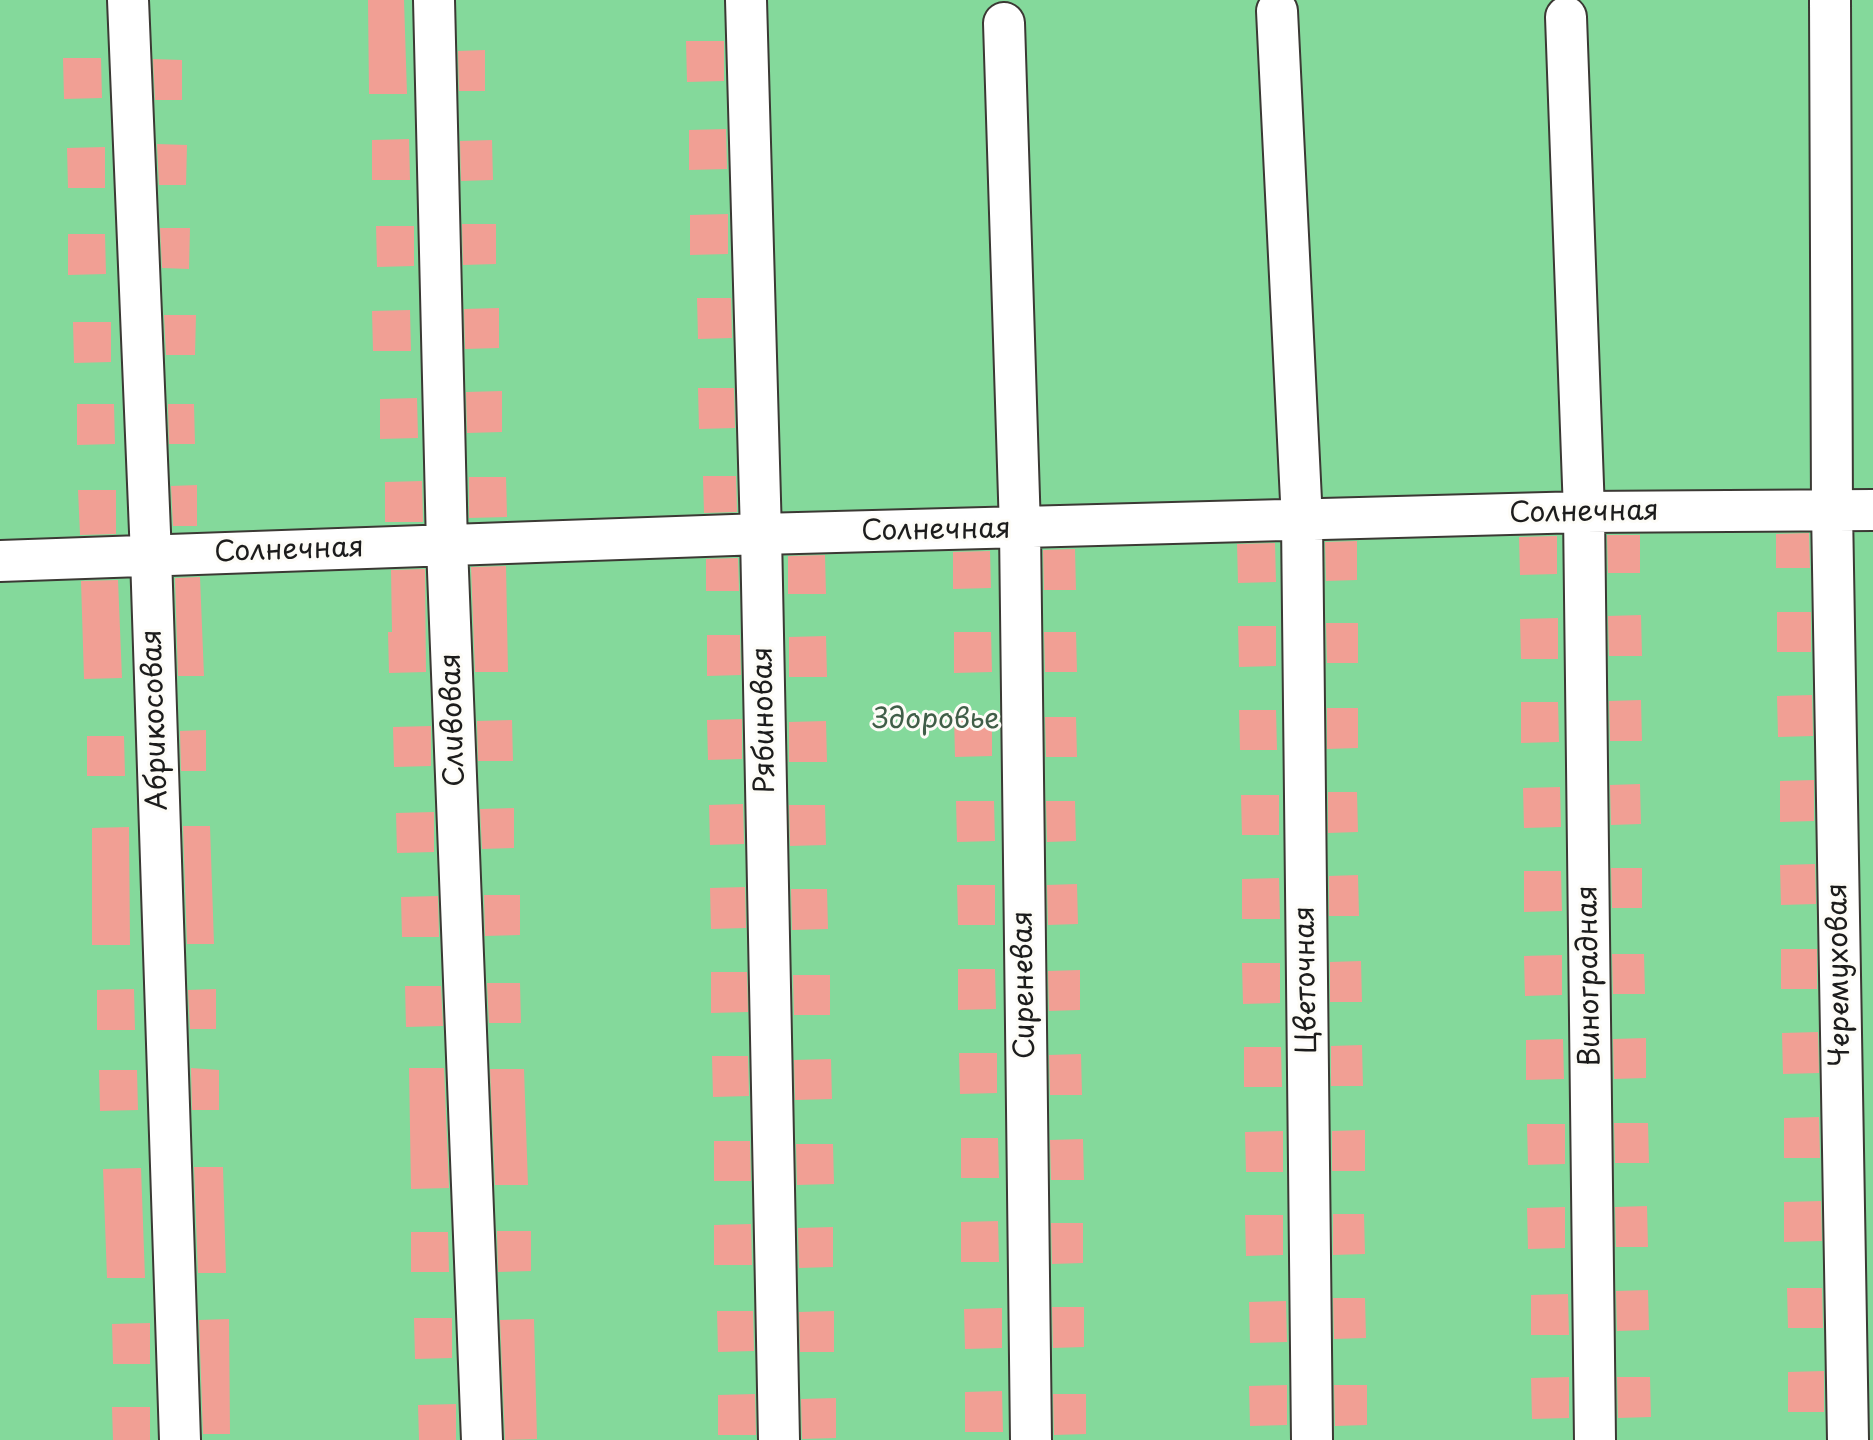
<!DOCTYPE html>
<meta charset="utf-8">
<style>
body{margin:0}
canvas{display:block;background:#e8deba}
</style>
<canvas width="1873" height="1440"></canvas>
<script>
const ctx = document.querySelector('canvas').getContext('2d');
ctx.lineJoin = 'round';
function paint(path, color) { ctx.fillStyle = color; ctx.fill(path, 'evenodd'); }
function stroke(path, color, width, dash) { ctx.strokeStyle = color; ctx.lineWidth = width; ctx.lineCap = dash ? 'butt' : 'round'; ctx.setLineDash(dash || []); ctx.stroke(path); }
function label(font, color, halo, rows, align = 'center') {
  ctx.font = font + ' "Playpen Sans",sans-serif'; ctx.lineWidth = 6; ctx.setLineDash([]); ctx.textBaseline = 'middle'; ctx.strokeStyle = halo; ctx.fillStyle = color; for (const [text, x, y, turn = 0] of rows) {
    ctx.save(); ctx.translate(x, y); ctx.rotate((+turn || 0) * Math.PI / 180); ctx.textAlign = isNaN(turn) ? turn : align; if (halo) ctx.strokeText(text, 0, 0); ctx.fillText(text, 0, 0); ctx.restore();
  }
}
const green = new Path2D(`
 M 0,0 L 1873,0 L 1873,1440 L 0,1440 Z`);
const building = new Path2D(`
 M 368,0 L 404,0 L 407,94 L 369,94 Z
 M 686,41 L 724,41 L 724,81 L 687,82 Z
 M 485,50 L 485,91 L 459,91 L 458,51 Z
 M 63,58 L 101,58 L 102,98 L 64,99 Z
 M 153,59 L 182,60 L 182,100 L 155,100 Z
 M 726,129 L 727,169 L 689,170 L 689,130 Z
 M 409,139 L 410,180 L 372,180 L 372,140 Z
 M 492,140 L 493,180 L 461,181 L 460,141 Z
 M 157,144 L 187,145 L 186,185 L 159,185 Z
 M 105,147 L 105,188 L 68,188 L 67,148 Z
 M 728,214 L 728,254 L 690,255 L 690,215 Z
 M 462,224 L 496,224 L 496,264 L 463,265 Z
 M 376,226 L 414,226 L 414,266 L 377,267 Z
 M 160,228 L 190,228 L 189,269 L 162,268 Z
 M 68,234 L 105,234 L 106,274 L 68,275 Z
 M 697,298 L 731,298 L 732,338 L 698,339 Z
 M 499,308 L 499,348 L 465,349 L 464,309 Z
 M 410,310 L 411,351 L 373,351 L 372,311 Z
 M 164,315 L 196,315 L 195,355 L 166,355 Z
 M 73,322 L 111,322 L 111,362 L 74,363 Z
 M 698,388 L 734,388 L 735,428 L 699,429 Z
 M 502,391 L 502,432 L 467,433 L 466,392 Z
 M 417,398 L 418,438 L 380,439 L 380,399 Z
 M 77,404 L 114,404 L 115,444 L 77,445 Z
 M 168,404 L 194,404 L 195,444 L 169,444 Z
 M 703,476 L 736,476 L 737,512 L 704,513 Z
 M 469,477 L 506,477 L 507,517 L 469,518 Z
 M 422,481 L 423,522 L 385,522 L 385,482 Z
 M 197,485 L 197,526 L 173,526 L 171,486 Z
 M 78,490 L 116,490 L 116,534 L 80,535 Z
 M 1809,533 L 1810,568 L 1776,568 L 1776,534 Z
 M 1607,535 L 1640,535 L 1640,573 L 1608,573 Z
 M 1557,536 L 1557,574 L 1520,575 L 1519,537 Z
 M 1357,541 L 1357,580 L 1326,581 L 1325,542 Z
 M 1275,543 L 1276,582 L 1238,583 L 1237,544 Z
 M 1075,549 L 1076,590 L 1044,590 L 1043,550 Z
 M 990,551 L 991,588 L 953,589 L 953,552 Z
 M 825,555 L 826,594 L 788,594 L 788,556 Z
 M 738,558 L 739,591 L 706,591 L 706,559 Z
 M 506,566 L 508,672 L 475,672 L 471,567 Z
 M 425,569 L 426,672 L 389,673 L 388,632 L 392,632 L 391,570 Z
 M 200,577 L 204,676 L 178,676 L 175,578 Z
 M 118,580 L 122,678 L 84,679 L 81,581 Z
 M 1777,612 L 1811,612 L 1811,652 L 1777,652 Z
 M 1641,615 L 1642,656 L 1609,656 L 1608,616 Z
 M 1558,618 L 1558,659 L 1521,659 L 1520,619 Z
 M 1326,623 L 1358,623 L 1358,663 L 1327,663 Z
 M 1238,626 L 1276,626 L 1276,666 L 1239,667 Z
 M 954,632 L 991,632 L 992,672 L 954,673 Z
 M 1044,632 L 1076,632 L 1077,672 L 1045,672 Z
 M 707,635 L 740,635 L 741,675 L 707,676 Z
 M 826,636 L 827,677 L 789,677 L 789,637 Z
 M 1812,695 L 1813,736 L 1778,737 L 1777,696 Z
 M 1641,700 L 1642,741 L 1610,741 L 1609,701 Z
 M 1521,702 L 1558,702 L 1559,742 L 1521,743 Z
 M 1327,708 L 1358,708 L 1358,748 L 1327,749 Z
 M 1239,710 L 1276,710 L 1277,750 L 1240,750 Z
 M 954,716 L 992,716 L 992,756 L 955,757 Z
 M 1045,717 L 1076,717 L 1077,757 L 1046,757 Z
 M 742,719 L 742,759 L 708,760 L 707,720 Z
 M 512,720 L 513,761 L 478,761 L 477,721 Z
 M 826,721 L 827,762 L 789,762 L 789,722 Z
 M 431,726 L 431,766 L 394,767 L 393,727 Z
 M 206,730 L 206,771 L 181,771 L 180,731 Z
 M 87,736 L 124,736 L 125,776 L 87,776 Z
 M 1814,780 L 1814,821 L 1780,822 L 1780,781 Z
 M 1640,784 L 1641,824 L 1611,825 L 1610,785 Z
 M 1560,787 L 1561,827 L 1524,828 L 1523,788 Z
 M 1328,792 L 1357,792 L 1358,832 L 1328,833 Z
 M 1241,795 L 1279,795 L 1279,835 L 1242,835 Z
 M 956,801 L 994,801 L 995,841 L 957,842 Z
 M 1046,801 L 1075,801 L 1076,841 L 1047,842 Z
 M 743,804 L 744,844 L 710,845 L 709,805 Z
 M 789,805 L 825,805 L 826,845 L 790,846 Z
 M 514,808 L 514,848 L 482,849 L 480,809 Z
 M 434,812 L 434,852 L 397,853 L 396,813 Z
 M 183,826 L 210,826 L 214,944 L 187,944 Z
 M 129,827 L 130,945 L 92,945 L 92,828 Z
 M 1815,864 L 1816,904 L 1781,905 L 1780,865 Z
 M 1611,868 L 1642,868 L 1642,908 L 1612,908 Z
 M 1524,871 L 1561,871 L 1562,911 L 1524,912 Z
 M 1358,875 L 1359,916 L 1329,916 L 1329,876 Z
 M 1279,878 L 1280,919 L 1242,919 L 1242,879 Z
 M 1077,884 L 1078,924 L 1048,925 L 1047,885 Z
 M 957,885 L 995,885 L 995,925 L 958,925 Z
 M 745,887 L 746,928 L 711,929 L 710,888 Z
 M 791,889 L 827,889 L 828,929 L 792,930 Z
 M 484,895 L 520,895 L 520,935 L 485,936 Z
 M 438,896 L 439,937 L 402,937 L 401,897 Z
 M 1781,949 L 1817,949 L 1817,989 L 1781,989 Z
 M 1612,954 L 1644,954 L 1645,994 L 1613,994 Z
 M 1562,955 L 1562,995 L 1525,996 L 1524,956 Z
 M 1361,961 L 1362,1002 L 1330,1002 L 1330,962 Z
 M 1242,963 L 1280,963 L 1280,1003 L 1243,1004 Z
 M 958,969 L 995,969 L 996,1009 L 958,1010 Z
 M 1080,970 L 1080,1010 L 1049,1011 L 1048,971 Z
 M 711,972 L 747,972 L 748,1012 L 711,1013 Z
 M 793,975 L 830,975 L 830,1015 L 794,1015 Z
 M 487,983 L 520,983 L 521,1023 L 489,1023 Z
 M 405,986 L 441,986 L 443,1026 L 406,1027 Z
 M 134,989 L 135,1030 L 97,1030 L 97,990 Z
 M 216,989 L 216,1029 L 190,1029 L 188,990 Z
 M 1818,1032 L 1819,1073 L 1783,1074 L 1782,1033 Z
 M 1646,1038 L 1646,1078 L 1614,1079 L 1613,1039 Z
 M 1563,1039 L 1564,1079 L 1526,1080 L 1526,1040 Z
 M 1362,1045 L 1363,1086 L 1331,1086 L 1331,1046 Z
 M 1244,1047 L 1281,1047 L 1282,1087 L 1244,1087 Z
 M 959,1053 L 997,1053 L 997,1093 L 960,1094 Z
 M 1081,1054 L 1082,1095 L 1050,1095 L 1049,1055 Z
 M 712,1056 L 748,1056 L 749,1096 L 713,1097 Z
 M 831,1059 L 832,1099 L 795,1100 L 794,1060 Z
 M 191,1068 L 219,1070 L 219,1110 L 192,1110 Z
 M 409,1068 L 444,1068 L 449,1188 L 411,1189 Z
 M 490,1069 L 524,1069 L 528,1185 L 495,1185 Z
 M 99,1070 L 137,1070 L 138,1110 L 100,1111 Z
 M 1819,1117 L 1820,1158 L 1784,1158 L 1784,1118 Z
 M 1614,1123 L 1648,1123 L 1649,1163 L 1615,1163 Z
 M 1527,1124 L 1565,1124 L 1565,1164 L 1528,1165 Z
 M 1365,1130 L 1365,1171 L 1332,1171 L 1332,1131 Z
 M 1283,1131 L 1283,1172 L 1246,1172 L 1245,1132 Z
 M 961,1138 L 998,1138 L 999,1178 L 961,1178 Z
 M 1083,1139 L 1084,1180 L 1051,1180 L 1050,1140 Z
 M 714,1141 L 750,1141 L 751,1181 L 714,1181 Z
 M 796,1144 L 833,1144 L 834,1184 L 797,1185 Z
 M 194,1167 L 223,1167 L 226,1273 L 198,1273 Z
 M 141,1168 L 145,1278 L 107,1278 L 103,1169 Z
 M 1821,1201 L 1822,1241 L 1784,1242 L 1784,1202 Z
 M 1647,1206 L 1648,1247 L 1616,1247 L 1615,1207 Z
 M 1565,1207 L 1565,1248 L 1528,1249 L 1527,1208 Z
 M 1333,1214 L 1364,1214 L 1365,1254 L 1333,1255 Z
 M 1245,1215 L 1283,1215 L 1283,1255 L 1246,1256 Z
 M 998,1221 L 999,1262 L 961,1262 L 961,1222 Z
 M 1051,1223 L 1083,1223 L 1083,1263 L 1052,1264 Z
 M 751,1224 L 752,1265 L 714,1265 L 714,1225 Z
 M 833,1227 L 833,1267 L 799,1268 L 798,1228 Z
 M 497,1231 L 531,1231 L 531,1271 L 498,1272 Z
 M 411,1232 L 448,1232 L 449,1272 L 411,1272 Z
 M 1787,1288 L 1822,1288 L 1823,1328 L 1788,1328 Z
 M 1648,1290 L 1649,1330 L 1617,1331 L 1616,1291 Z
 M 1568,1294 L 1569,1335 L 1531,1335 L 1531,1295 Z
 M 1333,1298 L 1365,1298 L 1366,1338 L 1334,1339 Z
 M 1286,1301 L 1287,1342 L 1250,1343 L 1249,1302 Z
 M 1052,1307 L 1084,1307 L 1084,1347 L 1053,1348 Z
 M 1002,1308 L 1002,1348 L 965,1349 L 964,1309 Z
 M 717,1311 L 753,1311 L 754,1351 L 718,1352 Z
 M 834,1311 L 834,1352 L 800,1352 L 799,1312 Z
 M 414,1318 L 452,1318 L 452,1358 L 415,1359 Z
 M 229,1319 L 230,1434 L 203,1434 L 199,1320 Z
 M 534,1319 L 537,1439 L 505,1440 L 500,1320 Z
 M 150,1323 L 150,1364 L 113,1364 L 112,1324 Z
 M 1824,1371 L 1824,1412 L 1788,1412 L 1788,1372 Z
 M 1569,1377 L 1569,1418 L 1532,1419 L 1531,1378 Z
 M 1617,1377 L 1650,1377 L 1651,1417 L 1618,1418 Z
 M 1287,1385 L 1287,1425 L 1250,1426 L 1249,1386 Z
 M 1334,1385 L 1367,1385 L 1367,1425 L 1335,1426 Z
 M 1002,1391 L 1003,1432 L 965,1432 L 965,1392 Z
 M 755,1394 L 756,1435 L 718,1435 L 718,1395 Z
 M 1053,1394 L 1086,1394 L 1086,1434 L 1054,1435 Z
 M 836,1398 L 836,1438 L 802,1439 L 801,1399 Z
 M 456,1404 L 456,1440 L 419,1440 L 418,1405 Z
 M 112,1407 L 150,1407 L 150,1440 L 113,1440 Z`);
const minor = new Path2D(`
 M 128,0 L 151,556 L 180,1440
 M 434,0 L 447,546 L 482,1440
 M 746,0 L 761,534 L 779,1440
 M 1830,0 L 1832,510 L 1848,1440
 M 1277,11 L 1302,521 L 1312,1440
 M 1566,17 L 1584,512 L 1595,1440
 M 1004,23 L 1020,529 L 1031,1440
 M 0,561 L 761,534 L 1584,512 L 1873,510`);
const streetNames = [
 ["Солнечная",1584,513,-1],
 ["Солнечная",936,531,-1],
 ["Солнечная",289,551,-2],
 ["Абрикосовая",156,720,-92],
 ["Сливовая",454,720,-92],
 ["Рябиновая",765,720,-91],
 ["Черемуховая",1840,975,-91],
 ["Виноградная",1590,976,-91],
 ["Цветочная",1307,980,-91],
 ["Сиреневая",1025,985,-91]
];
const parkNames = [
 ["Здоровье",936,720]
];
paint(green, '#84d99b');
paint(building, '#f19f94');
stroke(minor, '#3b3934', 44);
stroke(minor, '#fff', 40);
label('28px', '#1c1c1c', '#fdfcf7', streetNames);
label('28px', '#405e48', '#fdfcf7', parkNames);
</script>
